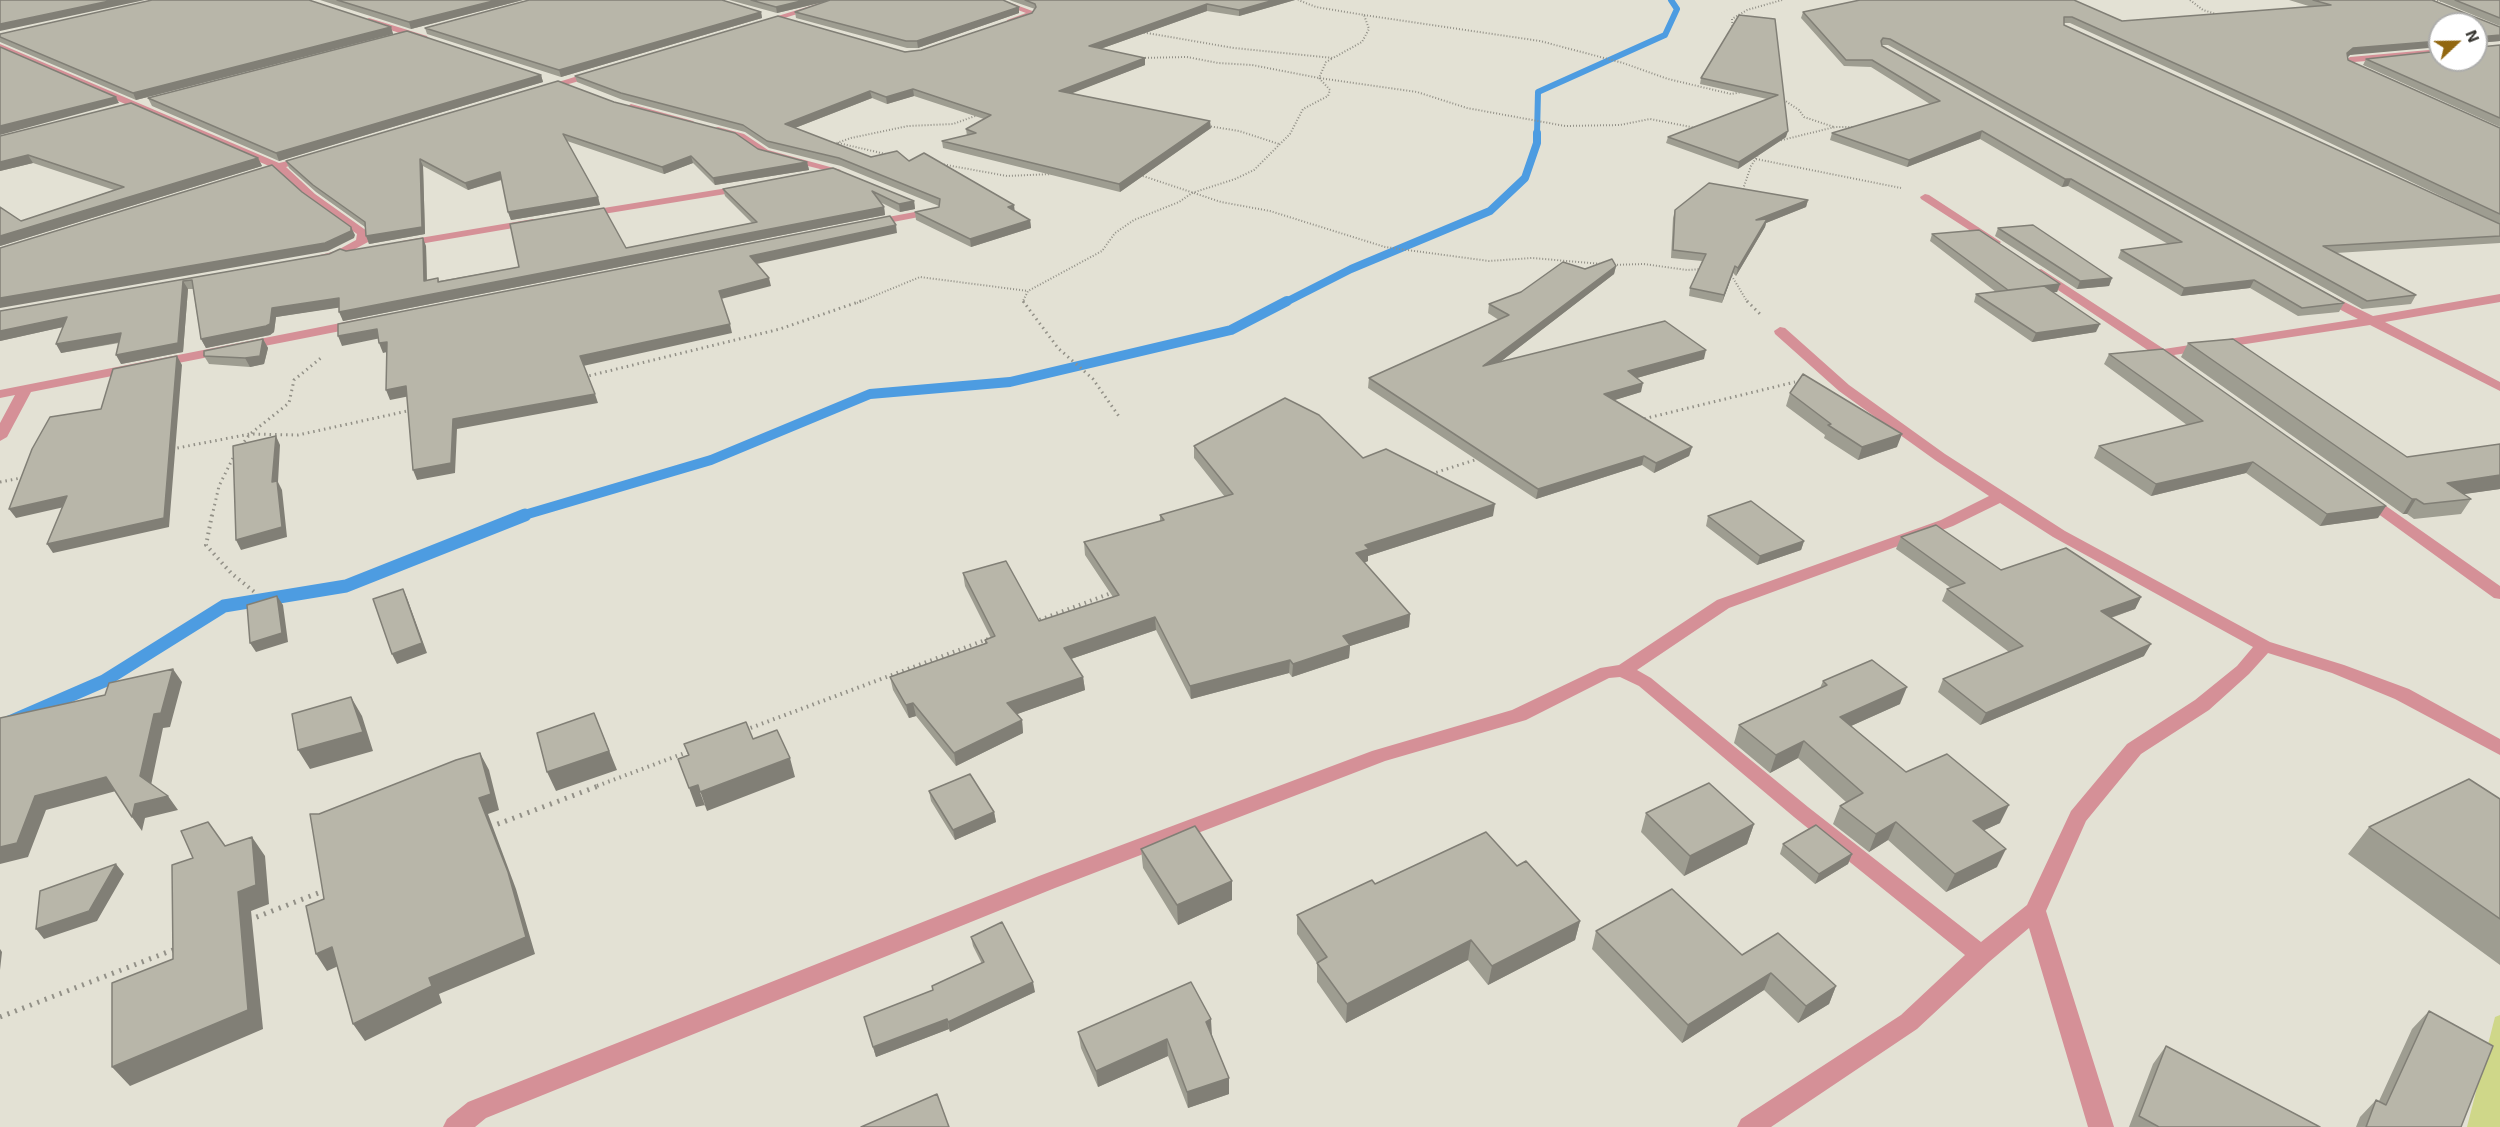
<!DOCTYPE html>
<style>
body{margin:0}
#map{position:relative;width:2500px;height:1127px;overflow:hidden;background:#e3e1d4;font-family:"Exo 2",sans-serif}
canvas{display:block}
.north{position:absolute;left:2428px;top:12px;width:60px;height:60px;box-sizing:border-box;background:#fff;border:2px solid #adadab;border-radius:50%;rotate:68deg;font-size:16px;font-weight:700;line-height:24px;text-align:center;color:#32312c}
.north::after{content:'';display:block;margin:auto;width:21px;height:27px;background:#926710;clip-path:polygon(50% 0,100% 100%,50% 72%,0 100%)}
</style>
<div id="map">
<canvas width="2500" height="1127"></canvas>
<div class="north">N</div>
</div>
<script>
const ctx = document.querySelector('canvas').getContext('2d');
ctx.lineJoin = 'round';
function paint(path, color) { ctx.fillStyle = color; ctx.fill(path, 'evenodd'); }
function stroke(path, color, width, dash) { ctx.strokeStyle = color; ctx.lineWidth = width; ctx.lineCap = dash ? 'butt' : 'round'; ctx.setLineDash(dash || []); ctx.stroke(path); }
const green = new Path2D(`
 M 2500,1015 L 2500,1127 L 2467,1127 L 2495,1017 Z`);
const streamFar3 = new Path2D(`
 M 1537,134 L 1538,92 L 1665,35 L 1677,9 L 1671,0`);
const streamFar2 = new Path2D(`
 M 1284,303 L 1351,269 L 1490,211 L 1525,178 L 1537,143 L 1537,133`);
const streamFar1 = new Path2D(`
 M 521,516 L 711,460 L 870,394 L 1010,382 L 1231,330 L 1287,301`);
const stream = new Path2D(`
 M 0,726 L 104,681 L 224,606 L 346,586 L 525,515`);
const pathFar3 = new Path2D(`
 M 2190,0 L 2203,10 L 2219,15
 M 2428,0 L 2443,1
 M 1364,15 L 1540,41 L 1623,63 L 1668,79 L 1731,94 L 1742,92
 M 1141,32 L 1234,48 L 1333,58 L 1362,42 L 1369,29 L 1364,15 L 1316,7 L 1298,0
 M 1733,32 L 1732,19 L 1747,10 L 1782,0
 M 1139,58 L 1187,57 L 1218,63 L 1252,65 L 1319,78 L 1417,92 L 1467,108 L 1565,126 L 1620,125 L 1650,119 L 1696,128
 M 1781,98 L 1799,110 L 1804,117 L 1834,127
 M 1208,126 L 1239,131 L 1279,144
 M 1778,141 L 1835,127 L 1858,127
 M 838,143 L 890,155
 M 831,145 L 851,138 L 908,126 L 953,124 L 978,115
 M 1756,159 L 1901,188
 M 941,164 L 1007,176 L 1052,174
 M 1140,175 L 1221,202 L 1270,211 L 1385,247 L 1489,261 L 1532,258 L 1603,264
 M 1742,192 L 1751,166 L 1758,155 L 1757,152
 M 1611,265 L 1644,264 L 1687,270 L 1702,269
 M 1730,273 L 1748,303
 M 857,303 L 920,277 L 1028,291
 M 1024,303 L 1023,301 L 1028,291 L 1102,251 L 1115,233 L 1134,220 L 1179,202 L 1192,193 L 1235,179 L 1254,170 L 1290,134 L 1303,109 L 1328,96 L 1330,90 L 1319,78 L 1326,62 L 1333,58`);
const pathFar2 = new Path2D(`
 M 1023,301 L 1058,348 L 1093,379 L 1120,418
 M 1747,301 L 1761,315
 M 584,377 L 780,329 L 861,301
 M 1639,420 L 1795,382
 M 241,446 L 250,434 L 289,403 L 294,380 L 322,357
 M 172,449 L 250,434 L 298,435 L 412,410
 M 1431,474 L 1481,458
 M 0,482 L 26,477
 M 212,516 L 219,486 L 235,454`);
const pathFar1 = new Path2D(`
 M 212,515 L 206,545 L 231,573 L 257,594
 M 1034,622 L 1114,592
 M 745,730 L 988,639
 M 597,786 L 690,751`);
const path = new Path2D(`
 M 490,827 L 601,785
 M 249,920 L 326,890
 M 0,1017 L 178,948`);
const minor = new Path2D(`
 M 830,0 L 842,0 L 762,25 L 755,23 Z
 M 991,0 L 1003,0 L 1035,12 L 1032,17 L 1007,24 L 1007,20 L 1026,13 Z
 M 369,18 L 427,36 L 428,38 L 421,40 L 366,22 L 365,20 Z
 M 0,44 L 279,163 L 313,155 L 313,159 L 286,167 L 315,194 L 367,231 L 368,242 L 344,255 L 320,259 L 320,255 L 336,251 L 356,240 L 357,234 L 307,198 L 277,170 L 249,176 L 249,172 L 269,166 L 0,50 Z
 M 2440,49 L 2440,55 L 2354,62 L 2369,72 L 2370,74 L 2366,77 L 2346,65 L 2346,60 L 2350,57 Z
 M 597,70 L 601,73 L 600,75 L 541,92 L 536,89 Z
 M 631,104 L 693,121 L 695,123 L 690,126 L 628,109 L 626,107 Z
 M 718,127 L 744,134 L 768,150 L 841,170 L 836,173 L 760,154 L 738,138 L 715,132 L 715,128 Z
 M 746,185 L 751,188 L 750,190 L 585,217 L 579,214 L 585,211 Z
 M 1925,194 L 1929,195 L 2001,242 L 1999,244 L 1991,244 L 1921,199 L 1920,197 Z
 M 936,208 L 940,209 L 940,213 L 872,226 L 866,223 L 872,220 Z
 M 533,219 L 539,222 L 537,224 L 402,247 L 396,244 L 402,241 Z
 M 2041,269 L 2164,349 L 2358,319 L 2320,299 L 2318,296 L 2324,292 L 2373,316 L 2500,294 L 2500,302 L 2385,322 L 2500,382 L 2500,391 L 2370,325 L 2174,355 L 2182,362 L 2180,365 L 2170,365 L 2037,276 L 2037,270 Z
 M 361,319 L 366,320 L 367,323 L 366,326 L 31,392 L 7,437 L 0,441 L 0,423 L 15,395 L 0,398 L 0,390 Z
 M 1780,327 L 1785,328 L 1849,385 L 1945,454 L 2065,531 L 2270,642 L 2344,665 L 2409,689 L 2500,739 L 2500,755 L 2395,699 L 2332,673 L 2268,653 L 2249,674 L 2209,710 L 2141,754 L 2086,821 L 2046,911 L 2114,1127 L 2088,1127 L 2029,928 L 1989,962 L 1917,1029 L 1771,1127 L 1737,1127 L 1741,1119 L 1901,1015 L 1965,955 L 1794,817 L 1639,686 L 1620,677 L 1609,678 L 1526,720 L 1385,761 L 1055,888 L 486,1118 L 475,1127 L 443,1127 L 447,1119 L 468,1102 L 1039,876 L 1372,751 L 1512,710 L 1600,668 L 1619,665 L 1717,600 L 1941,520 L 1989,496 L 1935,460 L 1839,391 L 1775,334 L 1774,331 ZM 2000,503 L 2053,537 L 2253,647 L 2237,666 L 2195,700 L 2127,744 L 2071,811 L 2027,905 L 1981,942 L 1808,807 L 1651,678 L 1637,670 L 1729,608 L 1953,526 Z
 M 2364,492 L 2369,494 L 2500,586 L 2500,599 L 2494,598 L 2359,500 L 2356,497 L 2359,494 Z`);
const wall = new Path2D(`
 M 320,0 L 523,0 L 411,29 Z
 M 729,0 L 1003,0 L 1019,7 L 1019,13 L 918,48 L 907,48 L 796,18 L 795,12 L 824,2 L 777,13 Z
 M 1009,0 L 1295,0 L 1239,16 L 1207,11 L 1100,49 L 1145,58 L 1145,65 L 1071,93 L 1211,128 L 1120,192 L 943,148 L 942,141 L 967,136 L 966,129 L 984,119 L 914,96 L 887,104 L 872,98 L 795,128 L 871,157 L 909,161 L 1015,211 L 1030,220 L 1031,228 L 971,247 L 916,220 L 915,212 L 939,207 L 939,206 L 841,166 L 769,148 L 745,132 L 623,100 L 577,82 L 575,76 L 921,50 L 1032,13 L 1035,9 Z
 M 1860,0 L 2122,21 L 2312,7 L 2289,0 L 2432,0 L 2500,27 L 2500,41 L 2477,43 L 2477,44 L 2480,47 L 2500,45 L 2500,127 L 2363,65 L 2366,59 L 2440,60 L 2476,24 L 2350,55 L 2348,57 L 2348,60 L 2500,128 L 2500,243 L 2336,253 L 2416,295 L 2411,304 L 2362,309 L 1888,45 L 1881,45 L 1882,46 L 2344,303 L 2339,312 L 2298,316 L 2250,288 L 2181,296 L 2118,258 L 2121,250 L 2168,244 L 2068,186 L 2062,187 L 1980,139 L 1907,167 L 1830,140 L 1832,133 L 1930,104 L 1871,67 L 1844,66 L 1801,18 L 1803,12 ZM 2064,23 L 2070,23 L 2280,119 L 2495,222 L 2064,25 Z
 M 2437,0 L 2500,0 L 2500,26 Z
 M 761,12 L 762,18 L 561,77 L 427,34 L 425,28 Z
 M 1775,19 L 1786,137 L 1738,169 L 1666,143 L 1668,137 L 1767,99 L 1700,84 L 1701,78 Z
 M 391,27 L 393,34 L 136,100 L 0,42 L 0,34 Z
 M 541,75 L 543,82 L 279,161 L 152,106 L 148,98 Z
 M 614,102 L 758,149 L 807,162 L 809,170 L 715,185 L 693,163 L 664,174 L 567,141 L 598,197 L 600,205 L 511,220 L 508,212 L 502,180 L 468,190 L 423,166 L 425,234 L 369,244 L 365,227 L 316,192 L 289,168 L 286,161 Z
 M 0,136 L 258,158 L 262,166 L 0,246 L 0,207 L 21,221 L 114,190 L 33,163 L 0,171 Z
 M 833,168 L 914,201 L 915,209 L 900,212 L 880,202 L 884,207 L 885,215 L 343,321 L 339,307 L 276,317 L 274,332 L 270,335 L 206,348 L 201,339 L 193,289 L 188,289 L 183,352 L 121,364 L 119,343 L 61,353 L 63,327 L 0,341 L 0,311 L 346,251 L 426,246 L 427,280 L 438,278 L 439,281 L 626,248 L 752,223 L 725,196 L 723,189 Z
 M 1808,200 L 1806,207 L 1766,223 L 1765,227 L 1736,276 L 1733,273 L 1722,303 L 1689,296 L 1690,288 L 1702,261 L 1671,258 L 1673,218 L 1675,210 Z
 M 1998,228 L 2112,278 L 2109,286 L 2077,289 L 1995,236 Z
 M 1932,234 L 2060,284 L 2057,292 L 2053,292 L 2096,332 L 2032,342 L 1974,302 L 1976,294 L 1996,292 L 1930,241 Z
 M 1616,266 L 1614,274 L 1500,362 L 1704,359 L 1637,378 L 1641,392 L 1614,400 L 1692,447 L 1689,456 L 1654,473 L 1642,465 L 1536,499 L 1368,388 L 1369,378 L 1499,320 L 1488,313 L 1489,304 L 1585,269 Z
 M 263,339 L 268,348 L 264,364 L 250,367 L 209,364 L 204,356 Z
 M 2188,343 L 2407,457 L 2500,444 L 2500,489 L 2463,494 L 2471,499 L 2461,514 L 2414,519 L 2407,514 L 2403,514 L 2181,357 Z
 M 2109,354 L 2378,518 L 2320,526 L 2246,473 L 2151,496 L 2094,458 L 2099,446 L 2187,425 L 2104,364 Z
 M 1790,393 L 1897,447 L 1858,460 L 1824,438 L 1825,435 L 1786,406 Z
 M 1194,446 L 1363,458 L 1493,516 L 1368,556 L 1368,561 L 1364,563 L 1410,614 L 1409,627 L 1350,646 L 1349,658 L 1292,677 L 1289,673 L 1191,699 L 1156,630 L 1071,659 L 1083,677 L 1085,690 L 1017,714 L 1022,720 L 1023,733 L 956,766 L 916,716 L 909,718 L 893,690 L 890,677 L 985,644 L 985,640 L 991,638 L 965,586 L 963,573 L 1039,621 L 1113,597 L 1085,555 L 1084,542 L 1160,521 L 1160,515 L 1225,497 L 1194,458 Z
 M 1708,516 L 1804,541 L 1801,550 L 1757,565 L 1706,526 Z
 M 1901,537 L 2001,570 L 2141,597 L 2135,609 L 2111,618 L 2144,656 L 1980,725 L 1938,692 L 1943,679 L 2009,652 L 1942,601 L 1947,589 L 1951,588 L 1896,549 Z
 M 1823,681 L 1900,704 L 1851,726 L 1906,772 L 2000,823 L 1984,830 L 1997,867 L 1946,892 L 1888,840 L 1869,852 L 1833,824 L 1840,806 L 1846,802 L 1798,758 L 1770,773 L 1734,743 L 1739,725 L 1820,688 Z
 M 929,791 L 994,812 L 996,822 L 955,840 L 931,801 Z
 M 2500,799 L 2500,965 L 2348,854 L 2369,827 Z
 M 1646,813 L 1754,824 L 1747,844 L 1684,876 L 1641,832 Z
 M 1783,844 L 1852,854 L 1848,864 L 1815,884 L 1780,854 Z
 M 1141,849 L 1232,881 L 1232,900 L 1178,925 L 1143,868 Z
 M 1517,866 L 1580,921 L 1575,940 L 1488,985 L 1468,960 L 1346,1023 L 1317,982 L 1317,963 L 1297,934 L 1297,915 L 1375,884 Z
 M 1596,931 L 1742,955 L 1836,986 L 1829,1004 L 1798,1023 L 1764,990 L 1682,1043 L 1592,949 Z
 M 971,937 L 1035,992 L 950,1032 L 949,1029 L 876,1057 L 864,1017 L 933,990 L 932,986 L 982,964 L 973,946 Z
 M 2429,1011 L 2461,1127 L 2356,1127 L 2360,1117 L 2376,1100 L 2379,1101 L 2412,1029 Z
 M 1078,1032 L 1212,1035 L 1229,1094 L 1188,1108 L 1168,1056 L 1098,1087 L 1081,1048 Z
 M 2166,1046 L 2320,1127 L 2129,1127 L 2153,1064 Z`);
const shadedWall = new Path2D(`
 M 114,0 L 145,0 L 0,31 L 0,24 Z
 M 497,0 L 523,0 L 411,29 L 409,22 Z
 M 805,0 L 832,0 L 777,13 L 776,7 Z
 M 1274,0 L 1295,0 L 1239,16 L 1239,10 Z
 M 1207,4 L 1207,11 L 1089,53 L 1089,46 Z
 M 1019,7 L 1019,13 L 918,48 L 917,41 Z
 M 761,12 L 762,18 L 561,77 L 559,70 Z
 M 391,27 L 393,34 L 136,100 L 133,93 Z
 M 2500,35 L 2500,41 L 2476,43 L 2478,37 Z
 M 2440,41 L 2440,47 L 2350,55 L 2344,60 L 2347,53 L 2353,48 Z
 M 1145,58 L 1145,65 L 1060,98 L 1059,91 Z
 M 541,75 L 543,82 L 279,161 L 276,153 Z
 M 913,89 L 914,96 L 887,104 L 886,97 Z
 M 870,91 L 872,98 L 787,131 L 785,124 Z
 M 116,97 L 119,103 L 0,135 L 0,126 Z
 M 1210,121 L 1211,128 L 1120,192 L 1119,184 Z
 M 1788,131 L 1786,137 L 1738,169 L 1739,162 Z
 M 1982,131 L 1980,139 L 1907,167 L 1909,160 Z
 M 28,155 L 33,163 L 0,171 L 0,162 Z
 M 691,156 L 693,163 L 664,174 L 662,167 Z
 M 258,158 L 262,166 L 0,246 L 0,236 Z
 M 420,159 L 423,166 L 425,234 L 369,244 L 366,236 Z
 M 807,162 L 809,170 L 715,185 L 713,178 Z
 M 500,172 L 503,179 L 468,190 L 465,183 Z
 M 2065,179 L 2071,179 L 2068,186 L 2062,187 Z
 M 598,197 L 600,205 L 511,220 L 508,212 Z
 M 1808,200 L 1806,207 L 1766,223 L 1765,227 L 1736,276 L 1738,268 L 1756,220 Z
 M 914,201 L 915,209 L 900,212 L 899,204 Z
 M 1014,205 L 1015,213 L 1008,207 Z
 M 884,207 L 885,215 L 343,321 L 339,312 Z
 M 1030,220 L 1031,228 L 971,247 L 970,239 Z
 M 896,225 L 897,233 L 752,265 L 750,256 Z
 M 351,227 L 355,235 L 354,238 L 328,251 L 0,308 L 0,298 Z
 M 423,238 L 426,246 L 427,289 L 424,281 Z
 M 1616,266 L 1614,274 L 1482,376 L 1483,366 Z
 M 1735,266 L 1733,273 L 1722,303 L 1724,295 Z
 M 769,278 L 771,286 L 721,299 L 719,291 Z
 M 2112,278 L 2109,286 L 2077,289 L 2080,281 Z
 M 2254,280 L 2250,288 L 2181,296 L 2184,288 Z
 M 183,281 L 188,289 L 183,352 L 121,364 L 116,355 Z
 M 2060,284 L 2057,292 L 2005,298 L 2008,290 Z
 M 339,298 L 343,307 L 276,317 L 274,332 L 270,335 L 206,348 L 201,339 L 272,308 Z
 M 67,317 L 72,325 L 0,341 L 0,331 Z
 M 730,324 L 732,333 L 583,366 L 580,356 Z
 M 2100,324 L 2096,332 L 2032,342 L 2036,333 Z
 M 377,329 L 381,338 L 342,346 L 338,336 Z
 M 121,333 L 126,341 L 61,353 L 56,344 Z
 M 263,339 L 268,348 L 264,364 L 250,367 L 245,358 Z
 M 387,342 L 391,351 L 383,353 L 379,343 Z
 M 1706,350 L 1704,359 L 1626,381 L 1628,371 Z
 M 177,356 L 182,365 L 169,527 L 53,553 L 47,544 Z
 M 1643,383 L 1641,392 L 1602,404 L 1604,394 Z
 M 406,386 L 410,396 L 390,400 L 386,390 Z
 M 595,394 L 598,403 L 457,429 L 455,473 L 417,480 L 413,470 L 453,419 Z
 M 1902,434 L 1897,447 L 1858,460 L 1862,447 Z
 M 276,436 L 280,445 L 278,482 L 282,490 L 287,537 L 241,550 L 236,540 L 272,482 Z
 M 1692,447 L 1689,456 L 1654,473 L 1656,463 Z
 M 1644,456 L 1642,465 L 1536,499 L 1538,489 Z
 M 2253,462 L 2246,473 L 2151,496 L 2156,484 Z
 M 2500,475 L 2500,489 L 2437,498 L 2447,483 Z
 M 67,496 L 73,505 L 16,518 L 9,509 Z
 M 2412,499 L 2416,499 L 2407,514 L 2403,514 Z
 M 1495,504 L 1493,516 L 1368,556 L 1368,561 L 1355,566 L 1356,553 L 1365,545 Z
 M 2386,506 L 2378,518 L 2320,526 L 2327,514 Z
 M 1804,541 L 1801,550 L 1757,565 L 1760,556 Z
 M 403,589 L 407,598 L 427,653 L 397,664 L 392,654 Z
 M 277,596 L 283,605 L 288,642 L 256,652 L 250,643 Z
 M 2141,597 L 2135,609 L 2095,623 L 2101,611 Z
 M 1410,614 L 1409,627 L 1350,646 L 1349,658 L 1292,677 L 1293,664 L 1343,636 Z
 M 1155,617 L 1156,630 L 1065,661 L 1064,648 Z
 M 2151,644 L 2144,656 L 1980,725 L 1986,713 Z
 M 1290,660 L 1289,673 L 1191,699 L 1190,686 Z
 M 173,669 L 182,682 L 170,727 L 163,728 L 150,790 L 140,776 L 154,714 Z
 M 1083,677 L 1085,690 L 1009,717 L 1007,703 Z
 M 1907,687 L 1900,704 L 1833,734 L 1840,717 Z
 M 351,697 L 362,716 L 373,751 L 310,769 L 298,750 Z
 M 913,703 L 916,716 L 909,718 L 906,705 Z
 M 594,713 L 617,770 L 556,791 L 547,772 Z
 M 1022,720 L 1023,733 L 956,766 L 954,753 Z
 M 1804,741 L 1798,758 L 1770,773 L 1776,755 Z
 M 480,753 L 489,770 L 499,810 L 488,814 L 516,889 L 535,954 L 439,994 L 442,1003 L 365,1041 L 353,1024 L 429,978 L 479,798 Z
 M 790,758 L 795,777 L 707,811 L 700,792 Z
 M 106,777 L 116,791 L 46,810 L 28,857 L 0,864 L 0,847 L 35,796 Z
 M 698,785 L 705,805 L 696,807 L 689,788 Z
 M 168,796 L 178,810 L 145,818 L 142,831 L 132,817 L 135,804 Z
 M 2009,805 L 2000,823 L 1965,839 L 1973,821 Z
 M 994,812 L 996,822 L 955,840 L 953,830 Z
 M 1896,822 L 1888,840 L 1869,852 L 1876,834 Z
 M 1754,824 L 1747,844 L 1684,876 L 1690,856 Z
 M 252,837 L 265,856 L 269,904 L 251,911 L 263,1029 L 130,1086 L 112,1067 L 238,892 Z
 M 2006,849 L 1997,867 L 1946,892 L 1955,874 Z
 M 1852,854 L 1848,864 L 1815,884 L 1819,874 Z
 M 116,864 L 124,874 L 97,921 L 44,939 L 36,929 Z
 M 1232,881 L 1232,900 L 1178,925 L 1177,905 Z
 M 1580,921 L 1575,940 L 1488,985 L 1492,966 Z
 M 1471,940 L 1468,960 L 1346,1023 L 1347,1004 Z
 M 332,947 L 343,964 L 327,971 L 316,954 Z
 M 0,949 L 2,952 L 0,970 Z
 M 1771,973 L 1764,990 L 1682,1043 L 1688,1025 Z
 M 1033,982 L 1035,992 L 950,1032 L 948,1022 Z
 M 1836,986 L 1829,1004 L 1798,1023 L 1806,1006 Z
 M 947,1019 L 949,1029 L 876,1057 L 873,1047 Z
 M 1211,1019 L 1212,1036 L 1206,1022 Z
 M 1167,1039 L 1168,1056 L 1098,1087 L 1096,1071 Z
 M 1229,1078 L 1229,1094 L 1188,1108 L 1187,1092 Z`);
const building = new Path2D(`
 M 0,0 L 114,0 L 0,24 Z
 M 152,0 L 309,0 L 391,27 L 133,93 L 0,37 L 0,34 Z
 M 337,0 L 497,0 L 409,22 Z
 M 529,0 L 722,0 L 761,12 L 559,70 L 425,28 Z
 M 751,0 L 805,0 L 776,7 Z
 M 830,0 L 1003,0 L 1019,7 L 917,41 L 906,41 L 795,12 Z
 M 1025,0 L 1274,0 L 1239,10 L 1207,4 L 1089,46 L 1145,58 L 1059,91 L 1210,121 L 1119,184 L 942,141 L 976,133 L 966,129 L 991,115 L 913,89 L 886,97 L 870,91 L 785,124 L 871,157 L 897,151 L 909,161 L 924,153 L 1014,205 L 1008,207 L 1030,220 L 970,239 L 915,212 L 939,207 L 940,199 L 839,158 L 767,141 L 743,125 L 621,93 L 575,76 L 778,16 L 905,52 L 921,50 L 1032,13 L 1036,7 L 1035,4 Z
 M 1860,0 L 2074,0 L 2122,21 L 2331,5 L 2313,0 L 2432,0 L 2500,27 L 2500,35 L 2478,37 L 2477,44 L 2480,47 L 2500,45 L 2500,118 L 2366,59 L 2440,51 L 2440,60 L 2476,60 L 2476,24 L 2440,24 L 2440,41 L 2353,48 L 2347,53 L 2348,60 L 2500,128 L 2500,214 L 2283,112 L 2072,17 L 2064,17 L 2064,25 L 2500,224 L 2500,236 L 2323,246 L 2416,295 L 2367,301 L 1890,39 L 1883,38 L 1881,41 L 1882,46 L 2344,303 L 2302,308 L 2254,280 L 2184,288 L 2121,250 L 2182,242 L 2071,179 L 2065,179 L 1982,131 L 1909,160 L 1832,133 L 1940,101 L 1872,60 L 1846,60 L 1803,12 Z
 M 2455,0 L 2500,0 L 2500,18 Z
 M 1739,15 L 1775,19 L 1788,131 L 1739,162 L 1668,137 L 1778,95 L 1701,78 Z
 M 407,31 L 541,75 L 276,153 L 148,98 Z
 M 0,47 L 116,97 L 0,126 Z
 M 558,81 L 614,102 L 735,133 L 758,149 L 807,162 L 713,178 L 691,156 L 662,167 L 563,134 L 598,197 L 508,212 L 500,172 L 465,183 L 420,159 L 422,227 L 366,236 L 365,222 L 313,185 L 286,161 Z
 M 131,103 L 258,158 L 0,236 L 0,207 L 21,221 L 124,187 L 28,155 L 0,162 L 0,136 Z
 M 272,165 L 302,192 L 351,227 L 351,231 L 325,243 L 0,298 L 0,248 Z
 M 833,168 L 914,201 L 899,204 L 872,191 L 884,207 L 339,312 L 339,298 L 272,308 L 270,324 L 266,326 L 201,339 L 192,280 L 183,281 L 178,343 L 116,355 L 121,333 L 56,344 L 67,317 L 0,331 L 0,311 L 329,254 L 340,249 L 346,251 L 423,238 L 424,281 L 438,278 L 438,282 L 519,267 L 510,224 L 604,208 L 626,248 L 757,222 L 723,189 Z
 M 1709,183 L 1808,200 L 1756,220 L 1767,219 L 1738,268 L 1735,266 L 1724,295 L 1690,288 L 1706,254 L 1673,250 L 1675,210 Z
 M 890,216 L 896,225 L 750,256 L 769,278 L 719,291 L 730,324 L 580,356 L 595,394 L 453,419 L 451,463 L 413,470 L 406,386 L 386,390 L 387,342 L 379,343 L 377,329 L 338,336 L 338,324 Z
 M 2033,225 L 2112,278 L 2080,281 L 1998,228 Z
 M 1979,230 L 2060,284 L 2008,290 L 1932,234 Z
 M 1612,259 L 1616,266 L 1483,366 L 1665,321 L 1706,350 L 1628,371 L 1643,383 L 1604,394 L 1692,447 L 1656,463 L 1644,456 L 1538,489 L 1369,378 L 1509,315 L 1489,304 L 1521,292 L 1563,262 L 1585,269 Z
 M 2044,286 L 2100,324 L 2036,333 L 1976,294 Z
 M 263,339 L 260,356 L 245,358 L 204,356 L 204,351 Z
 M 2233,339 L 2407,457 L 2500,444 L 2500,475 L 2447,483 L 2471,499 L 2424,504 L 2416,499 L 2412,499 L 2188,343 Z
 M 2163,349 L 2386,506 L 2327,514 L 2253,462 L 2156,484 L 2099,446 L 2203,421 L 2109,354 Z
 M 177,356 L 164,518 L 47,544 L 67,496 L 9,509 L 32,449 L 50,417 L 101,409 L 113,369 Z
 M 1803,374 L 1902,434 L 1862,447 L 1828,425 L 1831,424 L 1790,393 Z
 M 1285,398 L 1319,415 L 1363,458 L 1386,449 L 1495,504 L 1365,545 L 1369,549 L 1356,553 L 1410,614 L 1343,636 L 1350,645 L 1293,664 L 1290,660 L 1190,686 L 1155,617 L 1064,648 L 1083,677 L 1007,703 L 1022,720 L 954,753 L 913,703 L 906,705 L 890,677 L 987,643 L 985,640 L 995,636 L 963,573 L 1006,561 L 1039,621 L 1119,595 L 1084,542 L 1164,520 L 1160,515 L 1233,494 L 1194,446 Z
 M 276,436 L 272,482 L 277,481 L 282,527 L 236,540 L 233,446 Z
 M 1751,501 L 1804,541 L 1760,556 L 1708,516 Z
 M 1936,525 L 2001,570 L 2066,548 L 2141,597 L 2101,611 L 2151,644 L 1986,713 L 1943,679 L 2023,646 L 1947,589 L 1965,583 L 1901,537 Z
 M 403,589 L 422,643 L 392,654 L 373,599 Z
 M 277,596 L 282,633 L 250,643 L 247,605 Z
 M 1872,660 L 1907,687 L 1840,717 L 1906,772 L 1947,754 L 2009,805 L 1973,821 L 2006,849 L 1955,874 L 1896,822 L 1876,834 L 1840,806 L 1863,793 L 1804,741 L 1776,755 L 1739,725 L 1827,685 L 1823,681 Z
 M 173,669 L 161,713 L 154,714 L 140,776 L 168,796 L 135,804 L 132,817 L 106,777 L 35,796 L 17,843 L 0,847 L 0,718 L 105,695 L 109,683 Z
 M 351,697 L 363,732 L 298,750 L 292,714 Z
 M 594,713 L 609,751 L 547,772 L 537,733 Z
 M 746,722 L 753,739 L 777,730 L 790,758 L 700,792 L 698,785 L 689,788 L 678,759 L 689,755 L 684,744 Z
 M 480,753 L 491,794 L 479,798 L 508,872 L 526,937 L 429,978 L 432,986 L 353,1024 L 332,947 L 316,954 L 306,906 L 324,899 L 310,814 L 319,814 L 456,760 Z
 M 970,774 L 994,812 L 953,830 L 929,791 Z
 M 2469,779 L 2500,799 L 2500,919 L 2369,827 Z
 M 1709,783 L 1754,824 L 1690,856 L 1646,813 Z
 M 208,822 L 225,846 L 252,837 L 256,885 L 238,892 L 248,1010 L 112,1067 L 112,983 L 173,959 L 172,865 L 193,858 L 181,831 Z
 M 1816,825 L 1852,854 L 1819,874 L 1783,844 Z
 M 1195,826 L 1232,881 L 1177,905 L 1141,849 Z
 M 1486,832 L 1517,866 L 1526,861 L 1580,921 L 1492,966 L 1471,940 L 1347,1004 L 1317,963 L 1327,957 L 1297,915 L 1372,880 L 1375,884 Z
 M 116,864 L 89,911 L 36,929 L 40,891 Z
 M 1672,889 L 1742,955 L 1778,933 L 1836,986 L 1806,1006 L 1771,973 L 1688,1025 L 1596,931 Z
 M 1002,922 L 1033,982 L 948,1022 L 947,1019 L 873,1047 L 864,1017 L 933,990 L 932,986 L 984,962 L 971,937 Z
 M 1191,982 L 1211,1019 L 1206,1022 L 1229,1078 L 1187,1092 L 1167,1039 L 1096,1071 L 1078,1032 Z
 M 2429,1011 L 2493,1046 L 2461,1127 L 2366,1127 L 2376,1100 L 2386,1105 Z
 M 2166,1046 L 2320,1127 L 2159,1127 L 2139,1116 Z
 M 937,1094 L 949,1127 L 861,1127 Z`);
paint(green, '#cfd789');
stroke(streamFar3, '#4d9ce1', 6);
stroke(streamFar2, '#4d9ce1', 8);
stroke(streamFar1, '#4d9ce1', 10);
stroke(stream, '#4d9ce1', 13);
stroke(pathFar3, '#929087', 2, [1, 2]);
stroke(pathFar2, '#929087', 3, [1.5, 4]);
stroke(pathFar1, '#929087', 4, [1.5, 4.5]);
stroke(path, '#929087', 5, [2, 6]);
paint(minor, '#d59097');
paint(wall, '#9e9d91');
paint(shadedWall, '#817f76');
paint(building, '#b8b6a9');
stroke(building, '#817f76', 1.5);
</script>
